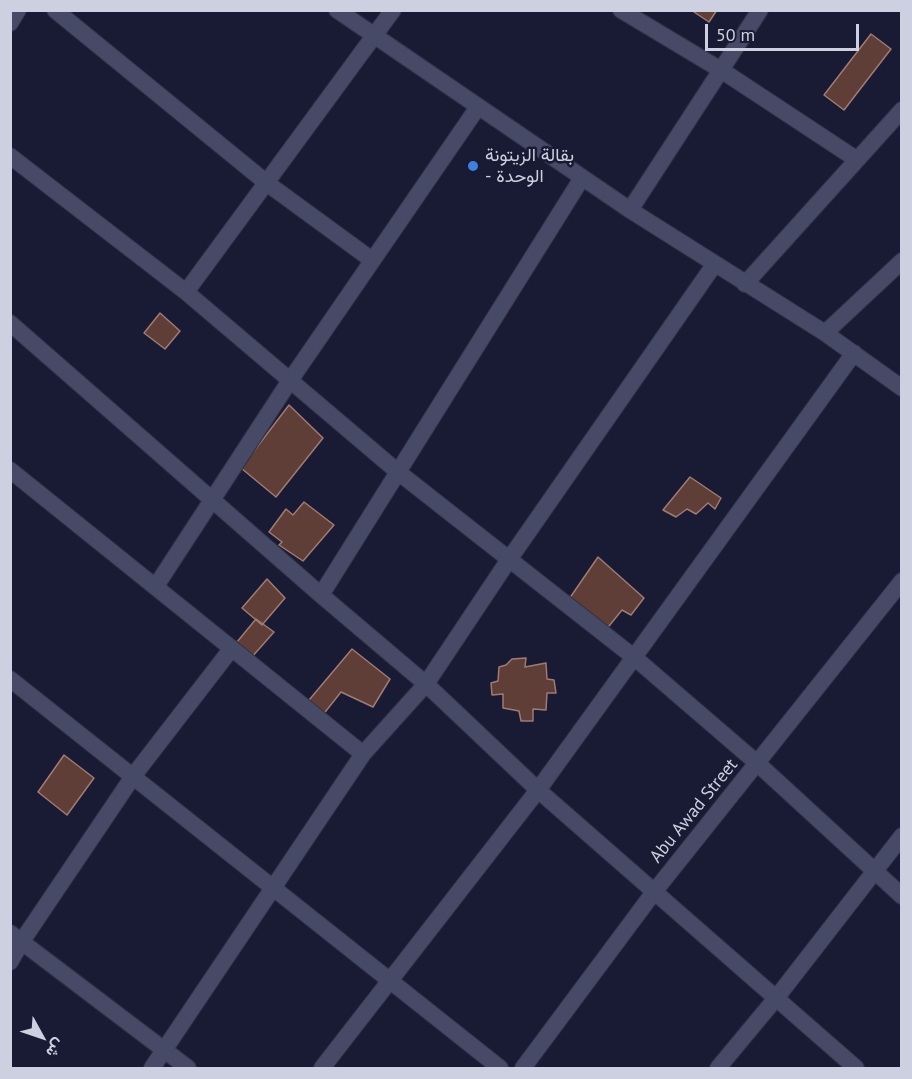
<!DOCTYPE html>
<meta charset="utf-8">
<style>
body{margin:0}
#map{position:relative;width:912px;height:1079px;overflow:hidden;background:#191a33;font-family:"PT Sans",Vazirmatn,sans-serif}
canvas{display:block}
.frame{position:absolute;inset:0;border:12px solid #cdd0e1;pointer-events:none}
.north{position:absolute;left:12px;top:1007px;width:60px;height:60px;-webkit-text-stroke:4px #191a33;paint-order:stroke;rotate:130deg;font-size:16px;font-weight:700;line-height:24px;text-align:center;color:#cdd0e1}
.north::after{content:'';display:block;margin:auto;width:21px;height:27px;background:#cdd0e1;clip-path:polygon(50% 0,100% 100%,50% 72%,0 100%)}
.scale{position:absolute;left:705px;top:24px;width:154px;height:27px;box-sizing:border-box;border:3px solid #cdd0e1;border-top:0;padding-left:8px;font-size:18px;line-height:21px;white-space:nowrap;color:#cdd0e1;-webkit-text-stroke:4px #191a33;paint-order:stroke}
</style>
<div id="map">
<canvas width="912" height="1079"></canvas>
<div class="frame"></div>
<div class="north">ش</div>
<div class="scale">50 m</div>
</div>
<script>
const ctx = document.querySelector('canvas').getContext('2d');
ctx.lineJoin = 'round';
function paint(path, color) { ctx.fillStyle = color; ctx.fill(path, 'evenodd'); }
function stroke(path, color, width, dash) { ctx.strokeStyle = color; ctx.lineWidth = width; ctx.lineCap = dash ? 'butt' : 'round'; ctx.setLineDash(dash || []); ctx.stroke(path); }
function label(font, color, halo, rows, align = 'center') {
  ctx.font = font + ' "PT Sans",Vazirmatn,sans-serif'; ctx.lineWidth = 5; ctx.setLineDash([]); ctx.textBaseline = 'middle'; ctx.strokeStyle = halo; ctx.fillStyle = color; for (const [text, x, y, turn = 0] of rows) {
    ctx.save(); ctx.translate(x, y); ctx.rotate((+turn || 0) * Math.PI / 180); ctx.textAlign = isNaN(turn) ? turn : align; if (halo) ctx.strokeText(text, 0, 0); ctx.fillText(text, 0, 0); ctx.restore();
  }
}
const building = new Path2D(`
 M 691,10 L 717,10 L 709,22 Z
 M 871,34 L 891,49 L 844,110 L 824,95 Z
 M 160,313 L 180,331 L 165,349 L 144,333 Z
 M 289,405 L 323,438 L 276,497 L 241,468 Z
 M 690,477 L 721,498 L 715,509 L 708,503 L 696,514 L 687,509 L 676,517 L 663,510 Z
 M 304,502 L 334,525 L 303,561 L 279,545 L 282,542 L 269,532 L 286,509 L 293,515 Z
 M 598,557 L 644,598 L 631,615 L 622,610 L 605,631 L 567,602 Z
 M 267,579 L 285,598 L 262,625 L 242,608 Z
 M 256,619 L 274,632 L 251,658 L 232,648 Z
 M 352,649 L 390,679 L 373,707 L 341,692 L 322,716 L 304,706 Z
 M 526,658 L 525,667 L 546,663 L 547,679 L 554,680 L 556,693 L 547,693 L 546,710 L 533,709 L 533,721 L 521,721 L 519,711 L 503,708 L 503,694 L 492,695 L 491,683 L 498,681 L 499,667 L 506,665 L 512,659 Z
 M 64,755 L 94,778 L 67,815 L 38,792 Z`);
const minor = new Path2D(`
 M 55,10 L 268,184 L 372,260
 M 337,10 L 630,210 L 825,333 L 902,388
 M 621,10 L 721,70 L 856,159
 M 10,156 L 186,292 L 398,472 L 635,658 L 757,763 L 902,896
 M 630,210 L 760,10
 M 745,284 L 902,110
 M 186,292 L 393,10
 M 10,323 L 321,595 L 426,684 L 538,790 L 856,1068
 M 825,333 L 902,261
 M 10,470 L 363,754
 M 156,586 L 289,382 L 478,107
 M 321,595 L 582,178
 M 10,679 L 500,1068
 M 10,933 L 188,1068
 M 10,962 L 22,941 L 134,775 L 232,648
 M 152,1068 L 363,754 L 426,684 L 508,561 L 714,265
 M 322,1068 L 538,790 L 854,353
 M 523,1068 L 654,892 L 902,581
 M 718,1068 L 777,997 L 902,836`);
const tertiary = new Path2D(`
 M 10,23 L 18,10`);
const markers = [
 [473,166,6,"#3f7fe0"]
];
const poiNames = [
 ["بقالة الزيتونة",485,156],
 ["- الوحدة",485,177]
];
const streetNames = [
 ["Abu Awad Street",694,811,-51]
];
paint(building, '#5e3e37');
stroke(building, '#a07b74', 1.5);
stroke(minor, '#313246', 18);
stroke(tertiary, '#313246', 18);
stroke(minor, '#474a66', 16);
stroke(tertiary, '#474a66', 16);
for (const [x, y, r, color] of markers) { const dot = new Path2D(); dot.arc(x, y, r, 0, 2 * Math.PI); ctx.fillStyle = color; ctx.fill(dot); stroke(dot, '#191a33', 2); }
label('18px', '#cdd0e1', '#191a33', poiNames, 'left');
label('18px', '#cdd0e1', '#191a33', streetNames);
</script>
